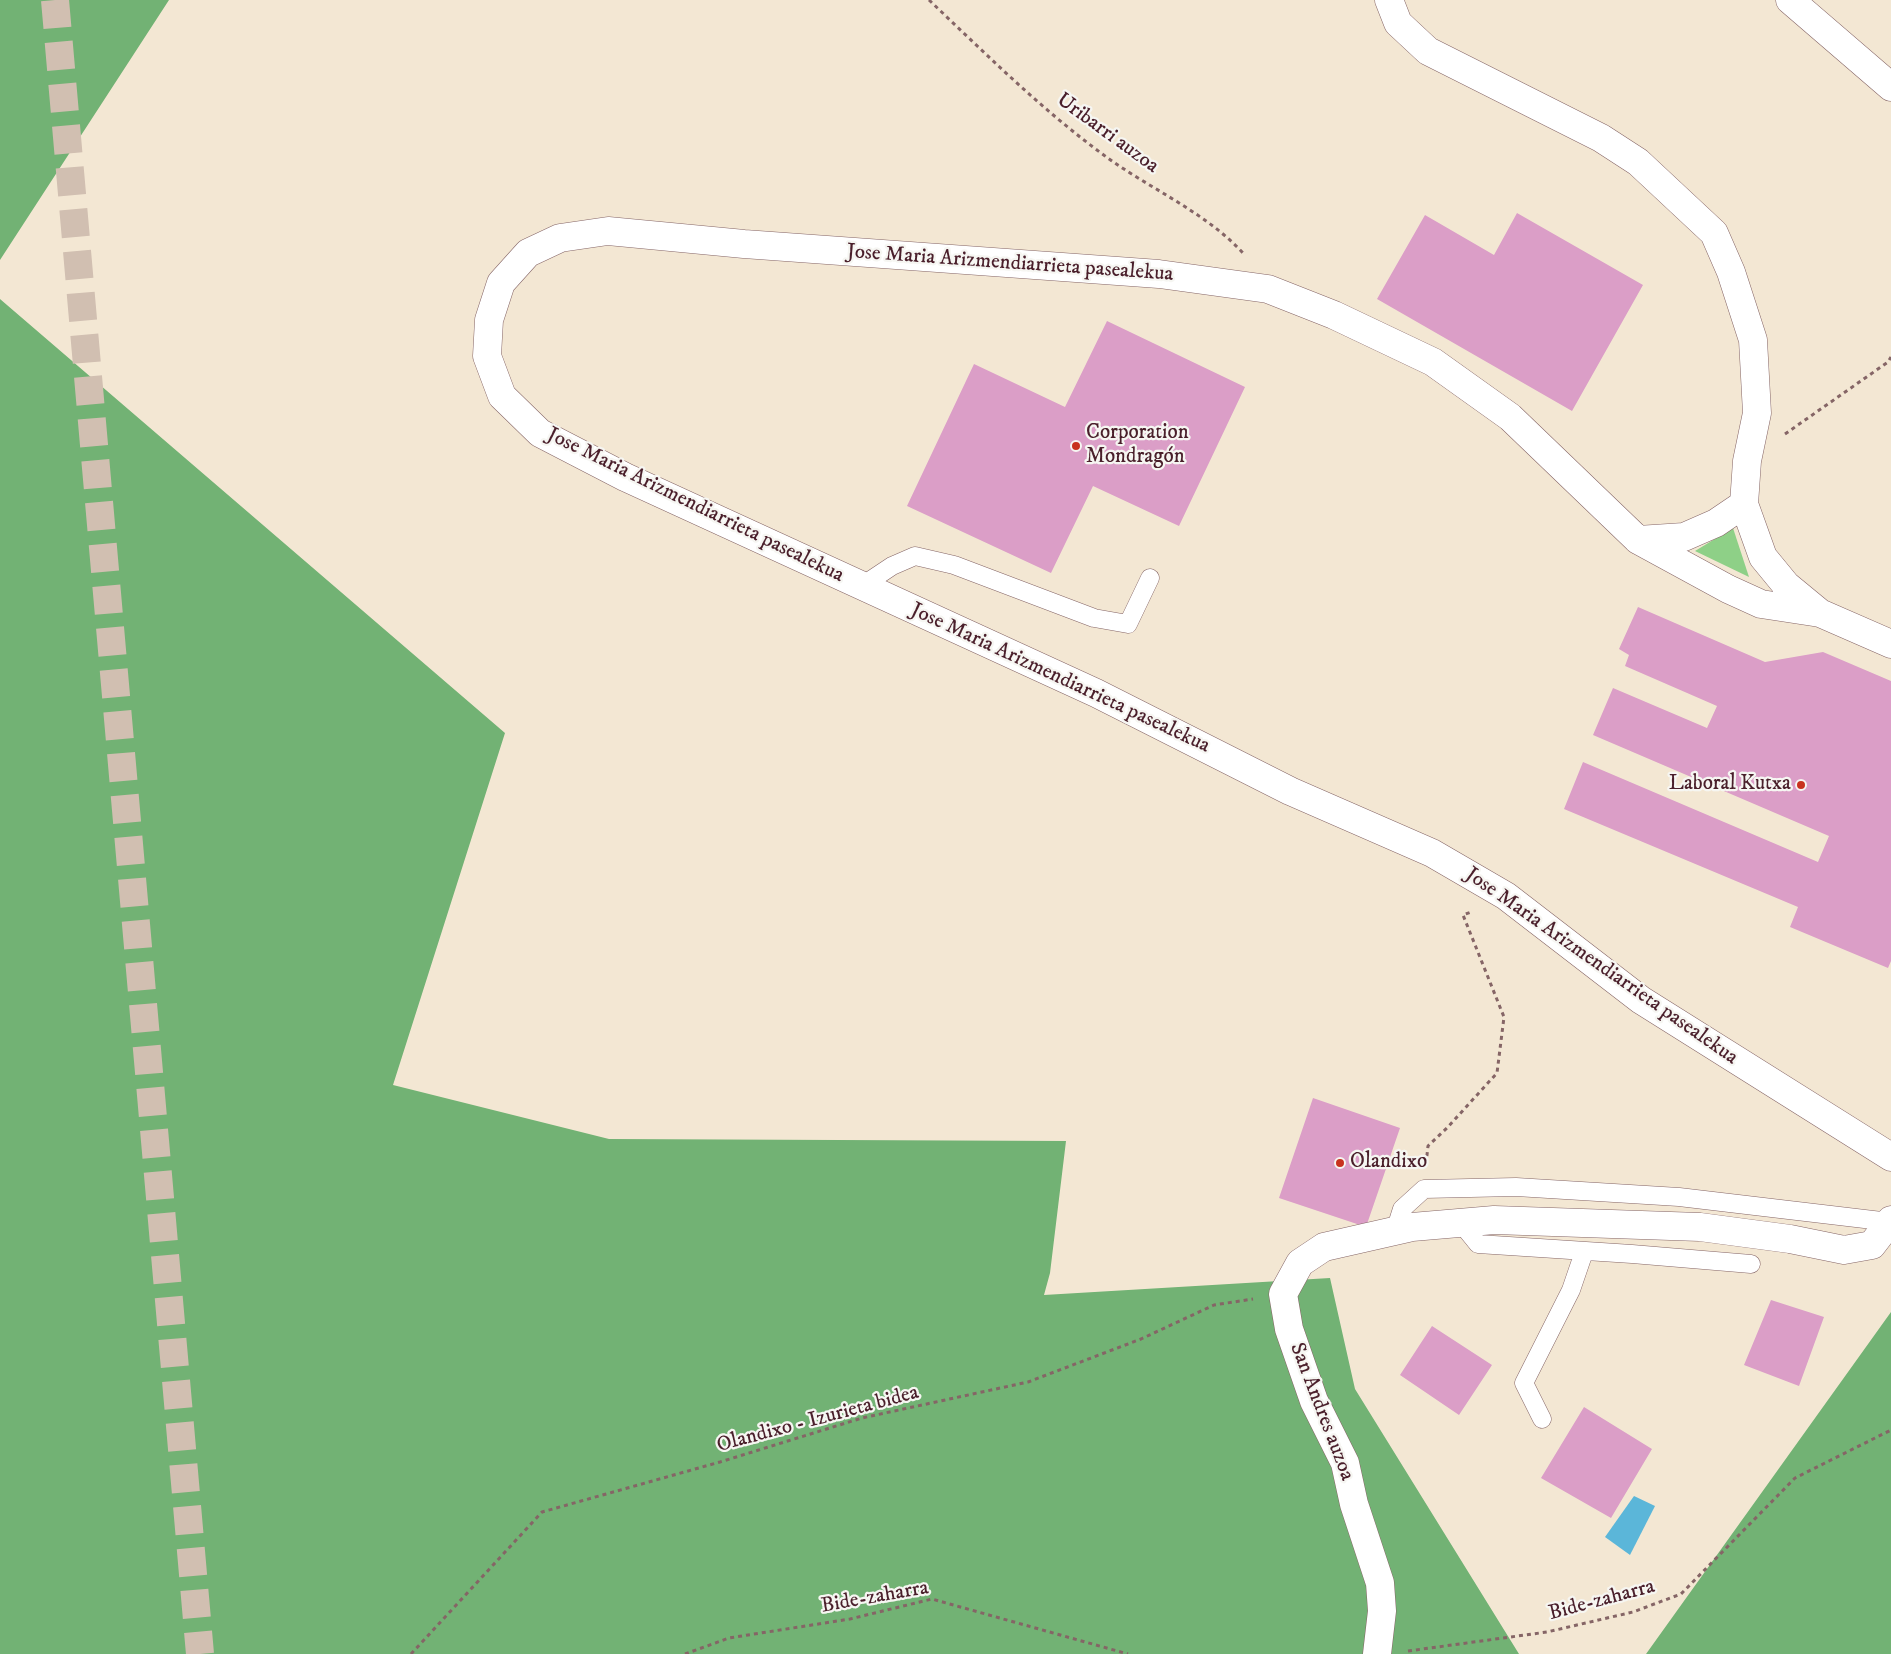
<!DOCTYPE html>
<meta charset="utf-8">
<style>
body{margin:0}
canvas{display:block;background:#f3e7d3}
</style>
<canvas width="1891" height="1654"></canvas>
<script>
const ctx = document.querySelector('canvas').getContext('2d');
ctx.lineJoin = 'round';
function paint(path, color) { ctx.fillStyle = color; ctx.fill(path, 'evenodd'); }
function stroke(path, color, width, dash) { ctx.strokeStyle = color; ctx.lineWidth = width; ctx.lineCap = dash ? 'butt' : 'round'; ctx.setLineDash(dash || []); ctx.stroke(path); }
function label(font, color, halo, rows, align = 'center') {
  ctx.font = font + ' "IM FELL DW Pica",serif'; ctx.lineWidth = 4.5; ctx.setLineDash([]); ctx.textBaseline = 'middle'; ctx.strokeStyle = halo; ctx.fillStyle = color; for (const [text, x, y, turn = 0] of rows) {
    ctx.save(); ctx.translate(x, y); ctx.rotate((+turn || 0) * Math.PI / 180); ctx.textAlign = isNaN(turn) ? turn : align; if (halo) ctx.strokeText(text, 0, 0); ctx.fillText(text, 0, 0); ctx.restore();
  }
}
const green = new Path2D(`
 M 1733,528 L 1749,577 L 1695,551 Z`);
const forest = new Path2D(`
 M 0,0 L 169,0 L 0,260 Z
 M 0,299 L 505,733 L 393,1085 L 609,1139 L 1066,1141 L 1050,1273 L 1044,1295 L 1330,1278 L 1355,1389 L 1519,1654 L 0,1654 Z
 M 1891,1312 L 1891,1654 L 1646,1654 Z`);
const water = new Path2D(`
 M 1634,1496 L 1655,1506 L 1630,1555 L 1605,1537 Z`);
const building = new Path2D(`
 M 1517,213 L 1643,285 L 1572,411 L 1377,299 L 1425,215 L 1494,255 Z
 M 1107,321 L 1245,387 L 1179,526 L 1093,486 L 1051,573 L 907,506 L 974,364 L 1065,407 Z
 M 1638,607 L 1765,662 L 1823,652 L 1891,681 L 1891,961 L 1888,968 L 1790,927 L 1798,907 L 1564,809 L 1583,762 L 1818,862 L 1829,836 L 1593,735 L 1613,688 L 1707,728 L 1717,706 L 1625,666 L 1629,655 L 1619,649 Z
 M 1313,1098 L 1400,1128 L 1366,1227 L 1279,1198 Z
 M 1771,1300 L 1824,1317 L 1799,1386 L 1744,1365 Z
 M 1432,1326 L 1492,1365 L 1459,1415 L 1400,1375 Z
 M 1584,1407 L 1652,1449 L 1611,1518 L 1541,1478 Z`);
const secondaryTunnel = new Path2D(`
 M 55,0 L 200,1654`);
const path = new Path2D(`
 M 929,0 C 988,56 1046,114 1112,161 C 1155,191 1207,214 1243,253
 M 1785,434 L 1888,362 L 1891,357
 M 1426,1164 L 1428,1146 L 1447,1128 L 1497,1073 L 1504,1017 L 1463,915 L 1471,912
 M 1408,1651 L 1547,1632 L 1633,1612 L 1681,1594 L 1795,1478 L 1891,1430
 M 411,1654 L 542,1512 L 720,1462 L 862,1418 L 1028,1382 L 1141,1339 L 1214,1305 L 1253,1299
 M 685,1654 L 729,1638 L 850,1619 L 932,1599 L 1128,1654`);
const lane = new Path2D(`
 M 862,586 L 892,566 L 915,556 L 954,565 L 1094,618 L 1128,624 L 1150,578
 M 1461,1223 L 1478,1244 L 1632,1254 L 1751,1264
 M 1395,1231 L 1402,1209 L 1424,1189 L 1516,1187 L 1679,1197 L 1890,1222
 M 1542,1419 L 1524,1383 L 1571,1290 L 1584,1252`);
const street = new Path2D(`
 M 1389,0 L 1398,23 L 1428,51 L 1601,138 L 1638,162 L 1714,233 L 1731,272 L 1753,340 L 1757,413 L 1747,461 L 1744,504 L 1763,557 L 1786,585 L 1820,613 L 1891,644
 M 1790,0 L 1891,87
 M 1638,540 L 1684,537 L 1716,523 L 1744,504
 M 1820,613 L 1761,604 L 1728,589 L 1638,540 L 1510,417 L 1433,362 L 1334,315 L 1268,289 L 1159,274 L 744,244 L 608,231 L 560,238 L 528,253 L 501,283 L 489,320 L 487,356 L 502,396 L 540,433 L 625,477 L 1096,693 L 1290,791 L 1432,853 L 1506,896 L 1641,1000 L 1891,1157
 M 1377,1654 L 1382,1611 L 1380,1583 L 1354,1504 L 1345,1463 L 1314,1401 L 1289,1329 L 1283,1294 L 1300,1263 L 1324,1247 L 1412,1227 L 1494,1220 L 1700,1227 L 1790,1239 L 1844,1250 L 1872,1245 L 1891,1220`);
const markers = [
 [1076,446,5,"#c8321e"],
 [1801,785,5,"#c8321e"],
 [1340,1163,5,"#c8321e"]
];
const streetNames = [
 ["Uribarri auzoa",1107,134,36],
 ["Jose Maria Arizmendiarrieta pasealekua",1010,264,4],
 ["Jose Maria Arizmendiarrieta pasealekua",695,506,26],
 ["Jose Maria Arizmendiarrieta pasealekua",1060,679,25],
 ["Jose Maria Arizmendiarrieta pasealekua",1601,967,35],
 ["San Andres auzoa",1321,1412,69],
 ["Olandixo - Izurieta bidea",818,1420,-15],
 ["Bide-zaharra",875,1598,-10],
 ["Bide-zaharra",1602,1601,-15]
];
const poiNames = [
 ["Corporation",1086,434],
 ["Mondragón",1086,458],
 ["Laboral Kutxa",1791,785,"right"],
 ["Olandixo",1350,1163]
];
paint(green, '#8ed087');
paint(forest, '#72b274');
paint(water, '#5bb6d9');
paint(building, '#db9ec7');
stroke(secondaryTunnel, '#d1bfb1', 28, [28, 14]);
stroke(lane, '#856566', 19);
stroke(street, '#856566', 29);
stroke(path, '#856566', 3, [4, 4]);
stroke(lane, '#fff', 18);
stroke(street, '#fff', 28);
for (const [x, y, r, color] of markers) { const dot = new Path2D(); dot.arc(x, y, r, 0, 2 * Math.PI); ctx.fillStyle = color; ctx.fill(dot); stroke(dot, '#f6f6f2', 2); }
label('21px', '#4a1f2b', '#f6f6f2', streetNames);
label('21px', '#4a1f2b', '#f6f6f2', poiNames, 'left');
</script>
